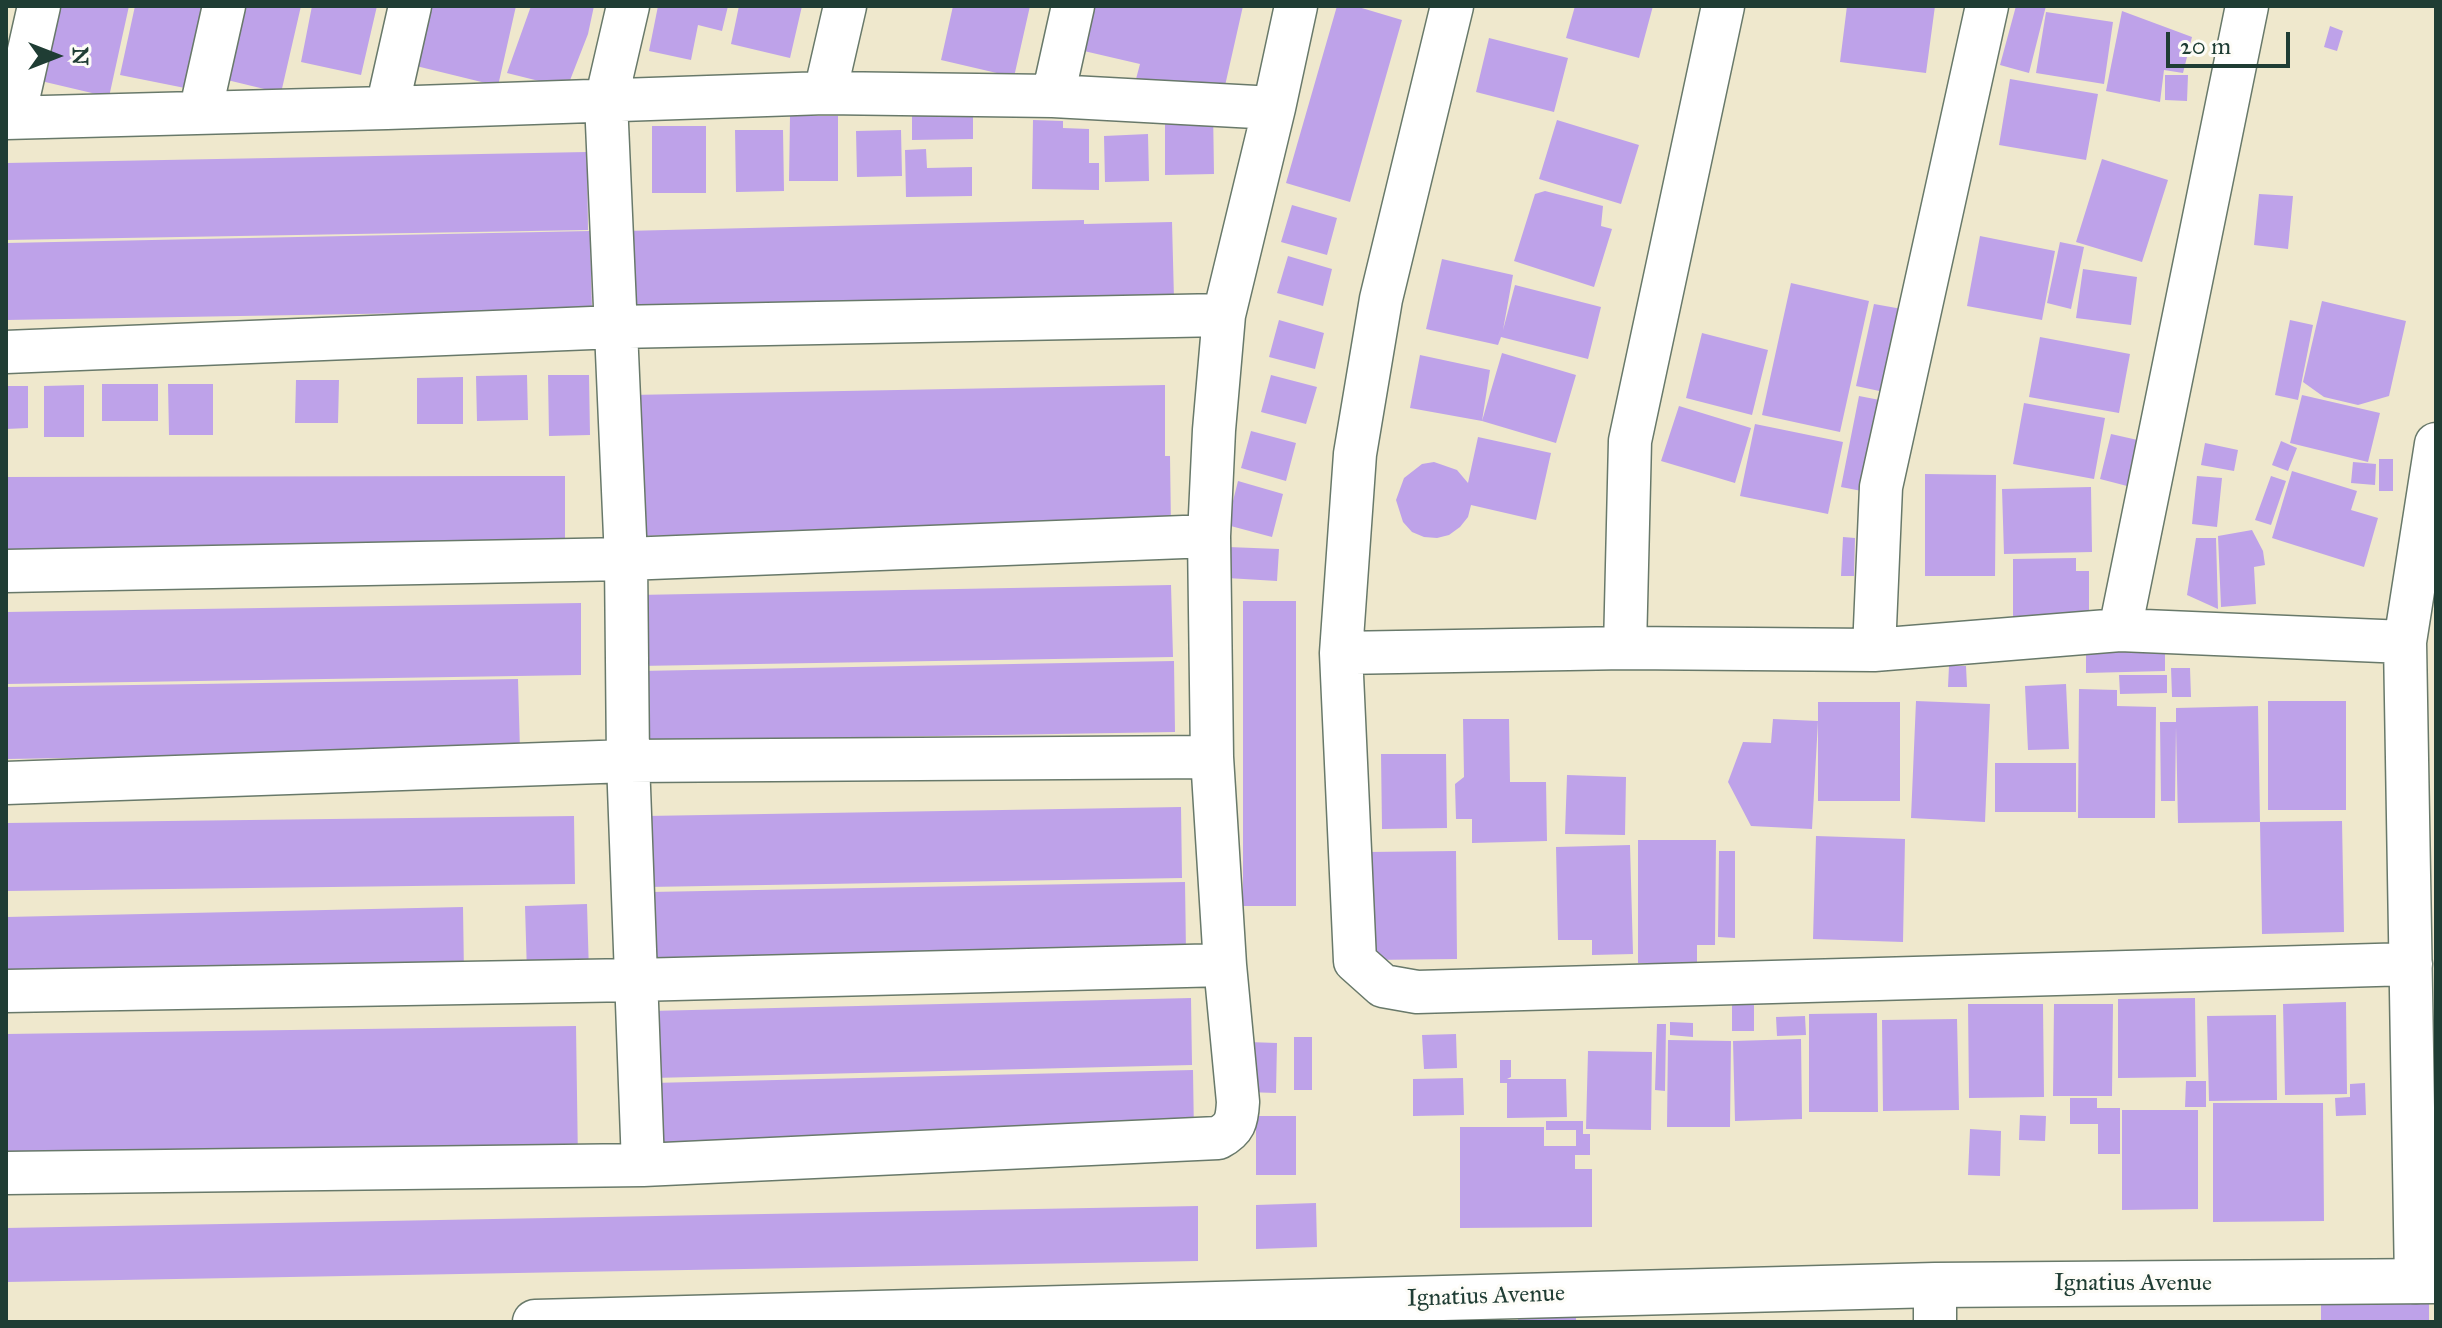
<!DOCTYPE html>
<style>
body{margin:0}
#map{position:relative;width:2442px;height:1328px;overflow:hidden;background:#efe8cd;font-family:"IM FELL Great Primer",serif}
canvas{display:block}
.frame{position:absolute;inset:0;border:8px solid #1f3d34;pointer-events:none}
.north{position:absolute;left:16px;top:16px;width:80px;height:80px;-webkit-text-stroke:6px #fdfcf7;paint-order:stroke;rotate:90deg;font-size:22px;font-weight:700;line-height:32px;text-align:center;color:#1f3d34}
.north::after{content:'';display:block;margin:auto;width:28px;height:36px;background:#1f3d34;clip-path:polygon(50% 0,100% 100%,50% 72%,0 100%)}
.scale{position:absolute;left:2166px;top:32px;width:124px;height:36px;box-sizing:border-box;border:4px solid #1f3d34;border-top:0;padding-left:10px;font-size:24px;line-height:28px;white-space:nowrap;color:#1f3d34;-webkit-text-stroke:6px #fdfcf7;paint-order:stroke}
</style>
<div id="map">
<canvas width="2442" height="1328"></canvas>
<div class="frame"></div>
<div class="north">N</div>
<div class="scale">20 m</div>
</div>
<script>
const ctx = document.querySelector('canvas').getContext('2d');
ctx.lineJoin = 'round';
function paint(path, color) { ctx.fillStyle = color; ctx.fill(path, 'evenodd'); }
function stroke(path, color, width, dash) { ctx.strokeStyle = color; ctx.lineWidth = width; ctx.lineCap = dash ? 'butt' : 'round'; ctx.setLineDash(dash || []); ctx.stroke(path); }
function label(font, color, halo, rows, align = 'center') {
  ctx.font = font + ' "IM FELL Great Primer",serif'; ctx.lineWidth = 6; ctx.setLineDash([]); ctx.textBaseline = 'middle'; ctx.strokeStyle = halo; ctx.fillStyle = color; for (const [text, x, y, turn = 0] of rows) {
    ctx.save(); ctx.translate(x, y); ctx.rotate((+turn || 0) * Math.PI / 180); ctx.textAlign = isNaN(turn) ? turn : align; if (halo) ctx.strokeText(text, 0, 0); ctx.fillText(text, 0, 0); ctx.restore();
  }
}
const building = new Path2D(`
 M 57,6 L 129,6 L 109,97 L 41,81 Z
 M 135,6 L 203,6 L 185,88 L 120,75 Z
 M 240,6 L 301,6 L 281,93 L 223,79 Z
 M 312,6 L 377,6 L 361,75 L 301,62 Z
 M 422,6 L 516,6 L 498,86 L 408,64 Z
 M 531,6 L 594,6 L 588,34 L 567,88 L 507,73 Z
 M 658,6 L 728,6 L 722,31 L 698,25 L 691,60 L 649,51 Z
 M 739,6 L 802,6 L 790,58 L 731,44 Z
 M 953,6 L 1030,6 L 1014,77 L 941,60 Z
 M 1094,6 L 1243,6 L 1222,99 L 1136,79 L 1140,64 L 1084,51 Z
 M 1337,6 L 1355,6 L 1402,20 L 1350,202 L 1286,183 Z
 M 1575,6 L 1653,6 L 1639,58 L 1566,38 Z
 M 1847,6 L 1935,6 L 1926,73 L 1840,62 Z
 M 2016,6 L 2046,6 L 2029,73 L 2000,65 Z
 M 2122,11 L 2192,37 L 2183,73 L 2164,70 L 2160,102 L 2106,91 Z
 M 2046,12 L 2113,22 L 2104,84 L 2036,73 Z
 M 2330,26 L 2343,31 L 2337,51 L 2324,47 Z
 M 1489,38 L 1568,58 L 1554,112 L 1476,92 Z
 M 2165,75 L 2188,75 L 2187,101 L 2165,100 Z
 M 2010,79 L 2098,94 L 2086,160 L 1999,145 Z
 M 973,106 L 973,139 L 912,140 L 912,107 Z
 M 1165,108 L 1213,108 L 1214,174 L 1165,175 Z
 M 790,116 L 838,116 L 838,181 L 789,181 Z
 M 1033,120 L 1063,121 L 1063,128 L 1089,129 L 1089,163 L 1099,163 L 1099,190 L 1032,189 Z
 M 1557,120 L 1639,145 L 1621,204 L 1539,179 Z
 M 652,126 L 706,126 L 706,193 L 652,193 Z
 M 735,130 L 783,130 L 784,191 L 736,192 Z
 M 901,130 L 902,176 L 857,177 L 856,131 Z
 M 1148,134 L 1149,181 L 1105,182 L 1104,136 Z
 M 926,149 L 927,168 L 972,167 L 972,196 L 906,197 L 905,150 Z
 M 587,152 L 588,230 L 6,240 L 6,163 Z
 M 2102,159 L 2168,180 L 2142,262 L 2076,242 Z
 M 1545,191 L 1603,206 L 1601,226 L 1612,229 L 1594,287 L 1514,261 L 1535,194 Z
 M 2259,194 L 2293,196 L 2288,249 L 2254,245 Z
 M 1292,205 L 1337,218 L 1327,255 L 1281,242 Z
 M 1084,220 L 1084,224 L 1172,222 L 1174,299 L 625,312 L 624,231 Z
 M 590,231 L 592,310 L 6,320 L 6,243 Z
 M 1980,236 L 2055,251 L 2042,320 L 1967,306 Z
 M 2060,242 L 2084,247 L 2071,309 L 2047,303 Z
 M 1288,256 L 1332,269 L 1323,306 L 1277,293 Z
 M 1442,259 L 1513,275 L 1503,330 L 1515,285 L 1601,307 L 1588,359 L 1501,337 L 1498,345 L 1426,329 Z
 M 2083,269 L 2137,277 L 2131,325 L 2076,318 Z
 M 1791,283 L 1869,301 L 1840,432 L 1762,415 Z
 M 2322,301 L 2406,321 L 2389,396 L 2358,405 L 2324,397 L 2303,382 Z
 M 1874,304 L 1902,309 L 1884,392 L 1856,386 Z
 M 1279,320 L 1324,333 L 1315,369 L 1269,357 Z
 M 2290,320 L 2313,325 L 2298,400 L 2275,395 Z
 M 1702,333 L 1768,350 L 1752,415 L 1686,398 Z
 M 2040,337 L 2130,354 L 2119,413 L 2029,397 Z
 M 1502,353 L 1576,375 L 1556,443 L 1482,421 L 1410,408 L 1420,355 L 1490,370 L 1482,421 Z
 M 527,375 L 528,420 L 477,421 L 476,376 Z
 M 548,375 L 589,375 L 590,435 L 549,436 Z
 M 1271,375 L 1317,387 L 1306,424 L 1261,412 Z
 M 463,377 L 463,424 L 417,424 L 417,378 Z
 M 296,380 L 339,380 L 338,423 L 295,423 Z
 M 102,384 L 158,384 L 158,421 L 102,421 Z
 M 168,384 L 213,384 L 213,435 L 169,435 Z
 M 84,385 L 84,437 L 44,437 L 44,386 Z
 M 1165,385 L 1165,456 L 1170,456 L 1171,527 L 636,536 L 630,395 Z
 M 6,386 L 28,386 L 28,428 L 6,429 Z
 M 2302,395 L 2380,413 L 2368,462 L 2290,443 Z
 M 1859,396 L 1885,401 L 1867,492 L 1841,487 Z
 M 2024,403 L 2105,418 L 2094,479 L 2013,464 Z
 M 1679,406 L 1751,428 L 1735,483 L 1661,461 Z
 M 1755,424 L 1843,442 L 1828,514 L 1740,496 Z
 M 1251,431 L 1296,443 L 1286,481 L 1241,468 Z
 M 2111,434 L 2142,441 L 2131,487 L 2100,479 Z
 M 1478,437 L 1551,453 L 1536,520 L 1471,505 L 1468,517 L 1460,527 L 1449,535 L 1437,538 L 1424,537 L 1412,532 L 1403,522 L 1396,500 L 1404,478 L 1422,464 L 1434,462 L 1457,470 L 1468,483 Z
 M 2281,441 L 2297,448 L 2288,471 L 2272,465 Z
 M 2205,443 L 2238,450 L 2234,471 L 2201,465 Z
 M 2379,459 L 2393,459 L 2393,491 L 2379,491 Z
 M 2353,462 L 2376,464 L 2375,485 L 2351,483 Z
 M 2292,471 L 2357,491 L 2351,510 L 2378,518 L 2364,567 L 2272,538 Z
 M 1925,474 L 1996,475 L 1995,576 L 1925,576 Z
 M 503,476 L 565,476 L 565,548 L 6,549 L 6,477 Z
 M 2197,476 L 2222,478 L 2217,527 L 2192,524 Z
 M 2271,476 L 2286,481 L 2271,525 L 2255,520 Z
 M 1238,481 L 1283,494 L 1272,537 L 1227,525 Z
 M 2091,487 L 2092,552 L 2004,554 L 2002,489 Z
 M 2252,530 L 2263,551 L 2265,565 L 2254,567 L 2256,604 L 2221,607 L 2218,536 Z
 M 1843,537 L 1855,538 L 1854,576 L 1841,576 Z
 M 2196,538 L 2216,538 L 2218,609 L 2187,595 Z
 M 1228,547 L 1279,549 L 1277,581 L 1227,578 Z
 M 2076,558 L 2076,571 L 2089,571 L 2089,618 L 2013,618 L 2013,559 Z
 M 1171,585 L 1173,657 L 638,666 L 637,595 Z
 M 1243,601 L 1296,601 L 1296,906 L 1243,906 Z
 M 581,603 L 581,675 L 6,684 L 6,612 Z
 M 2165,650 L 2165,671 L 2086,673 L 2086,651 Z
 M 1174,661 L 1175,732 L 640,741 L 639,671 Z
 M 1949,666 L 1966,666 L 1967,687 L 1948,687 Z
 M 2171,668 L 2190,668 L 2191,697 L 2172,697 Z
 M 2119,675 L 2167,675 L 2167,693 L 2120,694 Z
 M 518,679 L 520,751 L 6,759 L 6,687 Z
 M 2066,684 L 2069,749 L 2028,750 L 2025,686 Z
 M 2079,689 L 2117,690 L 2117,706 L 2156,707 L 2155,818 L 2078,818 Z
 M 1916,701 L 1990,704 L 1985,822 L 1911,818 Z
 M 2268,701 L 2346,701 L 2346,810 L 2268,810 Z
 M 1818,702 L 1900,702 L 1900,801 L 1818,801 Z
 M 2258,706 L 2260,822 L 2342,821 L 2344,932 L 2262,934 L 2260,822 L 2178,823 L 2176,727 L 2175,801 L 2161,801 L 2160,722 L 2176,722 L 2176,708 Z
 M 1463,719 L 1509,719 L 1510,782 L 1546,782 L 1547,841 L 1472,843 L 1472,819 L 1456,819 L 1455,784 L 1464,777 Z
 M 1773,719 L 1818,721 L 1812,829 L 1751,826 L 1728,782 L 1743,742 L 1771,743 Z
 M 1381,754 L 1446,754 L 1447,828 L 1382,829 Z
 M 1995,763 L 2076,763 L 2076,812 L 1995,812 Z
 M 1567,775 L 1626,777 L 1625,835 L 1565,834 Z
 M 1181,807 L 1182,878 L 647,887 L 646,816 Z
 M 574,816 L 575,884 L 6,891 L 6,823 Z
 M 1816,836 L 1905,839 L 1903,942 L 1813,939 Z
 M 1638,840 L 1716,840 L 1715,945 L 1697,945 L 1697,978 L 1650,978 L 1650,963 L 1638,963 Z
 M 1630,845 L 1633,954 L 1592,955 L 1592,940 L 1558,940 L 1556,847 Z
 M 1456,851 L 1457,959 L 1369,960 L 1368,852 Z
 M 1719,851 L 1735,851 L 1735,938 L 1718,937 Z
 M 1185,882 L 1186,953 L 651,963 L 650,892 Z
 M 587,904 L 589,973 L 527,974 L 525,906 Z
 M 463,907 L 464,975 L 6,985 L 6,917 Z
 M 1191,998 L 1192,1065 L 652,1078 L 650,1011 Z
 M 2195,998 L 2196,1077 L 2118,1078 L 2118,999 Z
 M 2346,1002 L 2347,1094 L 2285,1095 L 2283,1004 Z
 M 1732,1004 L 1754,1004 L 1754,1031 L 1732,1031 Z
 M 1968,1004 L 2043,1004 L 2044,1097 L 1969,1098 Z
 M 2054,1004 L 2113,1004 L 2112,1096 L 2053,1096 Z
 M 1877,1013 L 1878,1112 L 1809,1112 L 1809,1014 Z
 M 2276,1015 L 2277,1100 L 2209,1101 L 2207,1016 Z
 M 1805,1016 L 1806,1035 L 1777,1036 L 1776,1017 Z
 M 1957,1019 L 1959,1110 L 1883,1111 L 1882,1020 Z
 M 1670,1022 L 1693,1023 L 1693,1037 L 1670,1035 Z
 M 1657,1024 L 1666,1024 L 1665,1091 L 1655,1090 Z
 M 576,1026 L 578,1163 L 6,1170 L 6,1034 Z
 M 1456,1034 L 1457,1068 L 1424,1069 L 1422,1035 Z
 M 1294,1037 L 1312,1037 L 1312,1090 L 1294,1090 Z
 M 1801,1039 L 1802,1119 L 1735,1121 L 1733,1041 Z
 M 1668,1040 L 1731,1041 L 1730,1127 L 1667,1127 Z
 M 1248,1042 L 1277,1043 L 1276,1093 L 1246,1092 Z
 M 1588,1051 L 1652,1052 L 1651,1130 L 1586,1129 Z
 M 1500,1060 L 1511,1060 L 1511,1077 L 1507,1079 L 1566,1079 L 1567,1117 L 1507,1118 L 1507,1083 L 1500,1083 Z
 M 1193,1070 L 1194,1136 L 654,1149 L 652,1083 Z
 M 1463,1078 L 1464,1115 L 1413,1116 L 1413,1079 Z
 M 2186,1081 L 2206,1081 L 2206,1107 L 2185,1107 Z
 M 2365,1083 L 2366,1115 L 2336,1116 L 2335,1098 L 2350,1097 L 2350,1084 Z
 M 2070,1098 L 2097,1098 L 2097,1108 L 2120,1108 L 2120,1154 L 2098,1154 L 2098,1124 L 2070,1124 Z
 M 2213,1103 L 2323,1103 L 2324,1221 L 2213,1222 Z
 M 2122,1110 L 2198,1110 L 2198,1209 L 2122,1210 Z
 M 2020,1115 L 2046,1116 L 2045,1141 L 2019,1140 Z
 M 1256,1116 L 1296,1116 L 1296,1175 L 1256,1175 Z
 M 1546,1121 L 1583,1121 L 1583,1134 L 1590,1134 L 1590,1155 L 1575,1155 L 1575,1169 L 1592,1169 L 1592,1227 L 1460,1228 L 1460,1127 L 1544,1127 L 1544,1146 L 1576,1146 L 1576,1130 L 1546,1130 Z
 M 1970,1129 L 2001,1131 L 2000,1176 L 1968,1175 Z
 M 1316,1203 L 1317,1247 L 1256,1249 L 1256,1205 Z
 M 1198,1206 L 1198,1261 L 6,1282 L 6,1228 Z
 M 2429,1301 L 2429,1322 L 2321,1322 L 2321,1302 Z
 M 1518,1302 L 1576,1303 L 1576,1322 L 1518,1322 Z`);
const street = new Path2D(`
 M 628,6 L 606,101 L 626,559 L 628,761 L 643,1165
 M 1452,6 L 1381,299 L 1355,454 L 1341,653 L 1355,961 L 1383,986 L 1417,992 L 2411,964
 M 825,93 L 845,6
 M 1053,96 L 1073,6
 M 387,108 L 410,6
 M 200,113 L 224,6
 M 14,117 L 39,6
 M 6,118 L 387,108 L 825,93 L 1053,96 L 1274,108
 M 6,352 L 616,327 L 1224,315
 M 6,571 L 626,559 L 1209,536
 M 2120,630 L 2247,6
 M 1625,648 L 1630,441 L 1723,6
 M 1874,650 L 1881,487 L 1987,6
 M 1341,653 L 1625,648 L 1874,650 L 2120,630 L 2405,642
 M 6,783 L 628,761 L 1212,757
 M 6,991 L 635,980 L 1225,965
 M 6,1173 L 643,1165 L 1218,1138 C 1235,1129 1237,1121 1238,1102 L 1225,965 L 1212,757 L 1209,536 L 1214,430 L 1224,315 L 1274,108 L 1296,6
 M 2416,1282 L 2405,642 L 2436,444
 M 1935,1285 L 1935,1322`);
const secondary = new Path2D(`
 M 535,1322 L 1935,1285 L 2436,1281`);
const streetNames = [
 ["Ignatius Avenue",2133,1284],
 ["Ignatius Avenue",1486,1297,-2]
];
paint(building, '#bea2e9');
stroke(street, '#68796a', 45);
stroke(secondary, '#68796a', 47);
stroke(street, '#fff', 42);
stroke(secondary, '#fff', 44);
label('24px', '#1f3d34', '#fdfcf7', streetNames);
</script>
